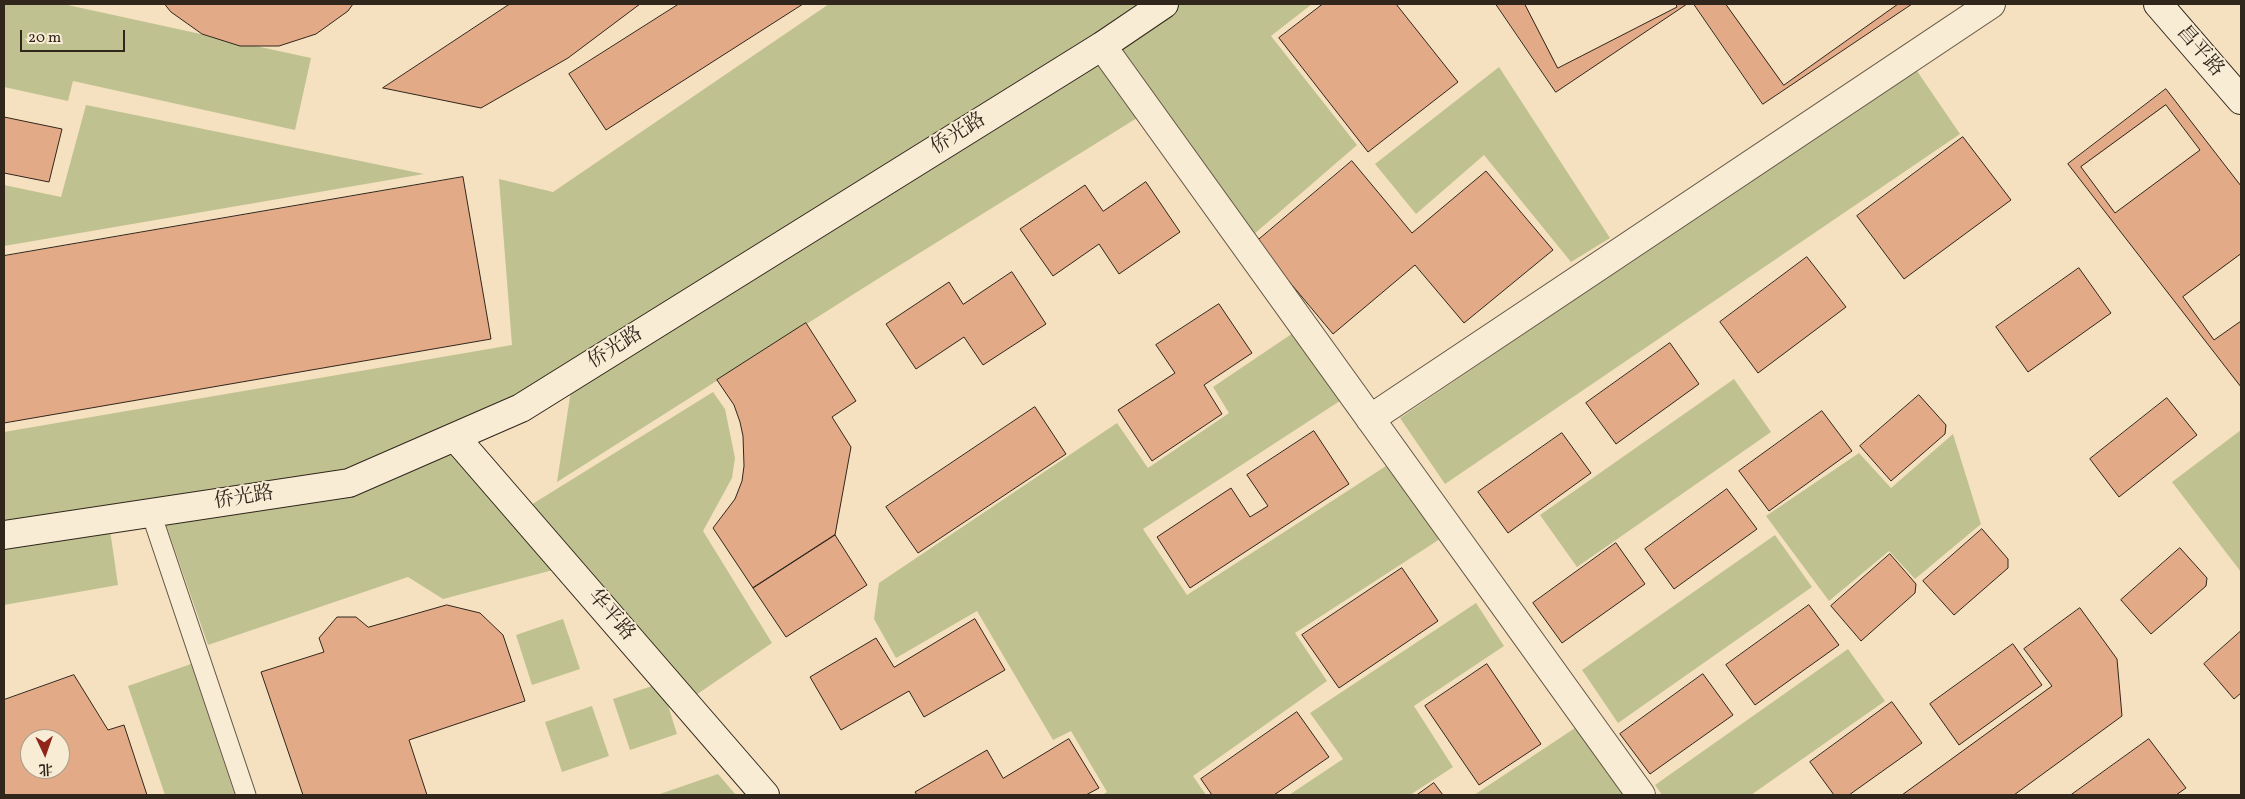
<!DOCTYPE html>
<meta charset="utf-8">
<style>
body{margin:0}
#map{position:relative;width:2245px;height:799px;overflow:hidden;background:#f5e1bf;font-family:Vollkorn,"Noto Serif SC",serif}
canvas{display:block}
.frame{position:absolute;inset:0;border:5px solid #31261c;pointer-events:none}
.north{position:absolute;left:20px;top:729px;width:50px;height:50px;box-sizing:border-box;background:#f8ecd5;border:1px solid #a89d8b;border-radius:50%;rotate:177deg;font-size:14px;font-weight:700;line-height:20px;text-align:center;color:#31261c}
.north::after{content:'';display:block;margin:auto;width:18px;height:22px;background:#8f2418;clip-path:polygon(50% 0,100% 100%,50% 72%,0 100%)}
.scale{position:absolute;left:20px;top:30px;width:105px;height:22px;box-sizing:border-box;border:2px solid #31261c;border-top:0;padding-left:6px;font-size:15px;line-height:18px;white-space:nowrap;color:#31261c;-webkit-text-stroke:4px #f8ecd5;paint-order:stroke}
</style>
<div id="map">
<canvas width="2245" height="799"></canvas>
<div class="frame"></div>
<div class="north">北</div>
<div class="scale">20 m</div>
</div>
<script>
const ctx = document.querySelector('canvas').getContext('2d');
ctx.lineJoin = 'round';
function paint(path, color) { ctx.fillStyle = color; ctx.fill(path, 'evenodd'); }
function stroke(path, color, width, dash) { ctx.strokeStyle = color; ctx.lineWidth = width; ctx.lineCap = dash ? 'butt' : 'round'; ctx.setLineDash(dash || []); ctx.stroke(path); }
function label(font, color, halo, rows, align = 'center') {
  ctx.font = font + ' Vollkorn,"Noto Serif SC",serif'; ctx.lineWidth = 4; ctx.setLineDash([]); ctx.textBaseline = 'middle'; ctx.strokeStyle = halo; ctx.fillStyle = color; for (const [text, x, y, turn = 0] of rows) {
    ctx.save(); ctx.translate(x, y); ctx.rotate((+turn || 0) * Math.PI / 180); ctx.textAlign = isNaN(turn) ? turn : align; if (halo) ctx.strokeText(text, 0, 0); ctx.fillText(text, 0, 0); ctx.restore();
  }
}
const green = new Path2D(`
 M 4,4 L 63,4 L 311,58 L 295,130 L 73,81 L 68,101 L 4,87 Z
 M 829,4 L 1157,4 L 521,403 L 349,479 L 4,529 L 4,432 L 512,345 L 499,179 L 553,192 Z
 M 1179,4 L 1312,4 L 1271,36 L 1357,145 L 1253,235 L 1158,105 L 876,280 L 557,482 L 571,390 L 1121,43 Z
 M 1499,67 L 1610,238 L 1571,262 L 1484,155 L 1416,214 L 1375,164 Z
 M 1915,68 L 1960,134 L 1445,484 L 1400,418 Z
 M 86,105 L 424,174 L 4,246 L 4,185 L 61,197 Z
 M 1296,331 L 1346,397 L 1143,529 L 1187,595 L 1386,466 L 1440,539 L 1295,633 L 1327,681 L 1193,776 L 1206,795 L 1102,795 L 1107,792 L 1071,731 L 1053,740 L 977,611 L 896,658 L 874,619 L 879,583 L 1117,423 L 1148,468 L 1229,413 L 1213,387 Z
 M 1734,379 L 1771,432 L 1577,567 L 1540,515 Z
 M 713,392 L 725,409 L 735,458 L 732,478 L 703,531 L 772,643 L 693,697 L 526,508 Z
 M 2241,430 L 2241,572 L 2172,482 Z
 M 1953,434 L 1981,524 L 1915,579 L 1889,551 L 1829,601 L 1766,516 L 1859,453 L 1891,488 Z
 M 451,449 L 553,570 L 443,599 L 408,577 L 208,645 L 164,519 L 357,495 Z
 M 110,530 L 118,585 L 4,605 L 4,545 Z
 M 1775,535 L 1812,587 L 1618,723 L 1582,670 Z
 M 1476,603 L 1504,646 L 1414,706 L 1453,767 L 1410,795 L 1289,795 L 1343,759 L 1310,713 Z
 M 563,619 L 580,669 L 532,685 L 516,635 Z
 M 1848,649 L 1885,701 L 1751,795 L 1662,795 L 1655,785 Z
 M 191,664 L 235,795 L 165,795 L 128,686 Z
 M 661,683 L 677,734 L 630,750 L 613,699 Z
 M 592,706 L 609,756 L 562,772 L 545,722 Z
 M 1578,726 L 1627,795 L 1474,795 Z
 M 718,774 L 736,795 L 657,795 Z`);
const building = new Path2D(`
 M 165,4 L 353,4 L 348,11 L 316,34 L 279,46 L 240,46 L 202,34 L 171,12 Z
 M 510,4 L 640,4 L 568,58 L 481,108 L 383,88 Z
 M 679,4 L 803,4 L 606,130 L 569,74 Z
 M 1323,4 L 1396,4 L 1458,82 L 1368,152 L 1279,38 Z
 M 1496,4 L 1687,4 L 1556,92 Z
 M 1525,4 L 1676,4 L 1677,7 L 1558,68 Z
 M 1694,4 L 1912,4 L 1763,104 Z
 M 1726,4 L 1898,4 L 1784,85 Z
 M 2166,89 L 2241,186 L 2241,387 L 2068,164 Z
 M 2166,105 L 2200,150 L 2115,213 L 2081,167 Z
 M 4,117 L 62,129 L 49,182 L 4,173 Z
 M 1963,137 L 2011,200 L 1904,279 L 1857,216 Z
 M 1352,161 L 1412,233 L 1486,171 L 1553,250 L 1464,323 L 1415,265 L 1333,334 L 1256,242 Z
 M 463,177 L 491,339 L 4,423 L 4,256 Z
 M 1146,182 L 1180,232 L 1119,274 L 1099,244 L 1053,276 L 1020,229 L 1085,185 L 1103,211 Z
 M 2241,254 L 2241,321 L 2214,340 L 2183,297 Z
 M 1807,257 L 1846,307 L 1758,373 L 1720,322 Z
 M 2079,268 L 2111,313 L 2028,372 L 1996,327 Z
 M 1012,272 L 1046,324 L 983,365 L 964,337 L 916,369 L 886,324 L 949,282 L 963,304 Z
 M 1219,304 L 1252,353 L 1204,385 L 1222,414 L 1152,461 L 1118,410 L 1175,373 L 1156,345 Z
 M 806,323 L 856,401 L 832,417 L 851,447 L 835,535 L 753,588 L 713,528 L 735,499 L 742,481 L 744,466 L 743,436 L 740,422 L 734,405 L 717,380 Z
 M 1670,343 L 1699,384 L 1616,444 L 1586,403 Z
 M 1919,395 L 1946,425 L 1945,434 L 1891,481 L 1860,446 Z
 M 2167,398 L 2197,435 L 2119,497 L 2090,459 Z
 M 1035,407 L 1066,454 L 918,553 L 886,507 Z
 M 1822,411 L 1852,451 L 1769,511 L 1739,471 Z
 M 1314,431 L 1349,484 L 1190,588 L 1157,537 L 1231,488 L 1250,517 L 1268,506 L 1247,475 Z
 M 1562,433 L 1591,473 L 1508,533 L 1478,492 Z
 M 1727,489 L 1757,529 L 1674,589 L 1645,549 Z
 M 1982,529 L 2008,559 L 2008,568 L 1954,615 L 1923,581 Z
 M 835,535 L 867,585 L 786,637 L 753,588 Z
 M 1616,543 L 1645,584 L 1562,643 L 1533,603 Z
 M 2180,548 L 2207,578 L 2206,586 L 2151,634 L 2121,600 Z
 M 1890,554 L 1916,584 L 1915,593 L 1861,641 L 1831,606 Z
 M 1402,568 L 1438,621 L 1339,688 L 1302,635 Z
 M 447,605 L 480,613 L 503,635 L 525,701 L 409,740 L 427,795 L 303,795 L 261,672 L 324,652 L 319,638 L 337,617 L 356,617 L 368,627 Z
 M 1809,605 L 1839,645 L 1755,705 L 1726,665 Z
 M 2080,608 L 2117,659 L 2122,716 L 2014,795 L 1902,795 L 2052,686 L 2024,649 Z
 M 975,619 L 1005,670 L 924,717 L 909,691 L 841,730 L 810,677 L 876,638 L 894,667 Z
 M 2241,631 L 2241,693 L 2234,699 L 2204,664 Z
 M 2013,644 L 2042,685 L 1959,745 L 1930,704 Z
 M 1487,664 L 1541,744 L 1479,785 L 1425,706 Z
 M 1703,674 L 1733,715 L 1650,774 L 1620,734 Z
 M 74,675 L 108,730 L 124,725 L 147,795 L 4,795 L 4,700 ZM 30,739 L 60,739 L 60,769 L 30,769 Z
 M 1892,702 L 1922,743 L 1849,795 L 1834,795 L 1810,762 Z
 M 1297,712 L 1329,757 L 1274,795 L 1212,795 L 1201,779 Z
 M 1069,739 L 1099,788 L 1086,795 L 917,795 L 915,792 L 987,750 L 1003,778 Z
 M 2149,739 L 2186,788 L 2176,795 L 2071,795 Z
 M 1434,783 L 1443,795 L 1417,795 Z`);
const lane = new Path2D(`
 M 151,513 L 246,795`);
const street = new Path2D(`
 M 1102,46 L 1641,795
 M 1370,419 L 1991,4`);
const secondary = new Path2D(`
 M 2158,4 L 2241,100
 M 455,437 L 765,795
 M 4,535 L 349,483 L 521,408 L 1102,46 L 1164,4`);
const streetNames = [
 ["昌平路",2199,52,49],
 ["侨光路",959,135,-32],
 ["侨光路",616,349,-32],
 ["侨光路",244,499,-9],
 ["华平路",610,616,49]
];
paint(green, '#bfc290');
paint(building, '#e3aa88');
stroke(building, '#31261c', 1);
stroke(lane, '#625545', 21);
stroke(street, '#625545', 30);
stroke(secondary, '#31261c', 30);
stroke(lane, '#f8ecd5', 19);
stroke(street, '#f8ecd5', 28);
stroke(secondary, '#f8ecd5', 28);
label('20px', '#31261c', '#f8ecd5', streetNames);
</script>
